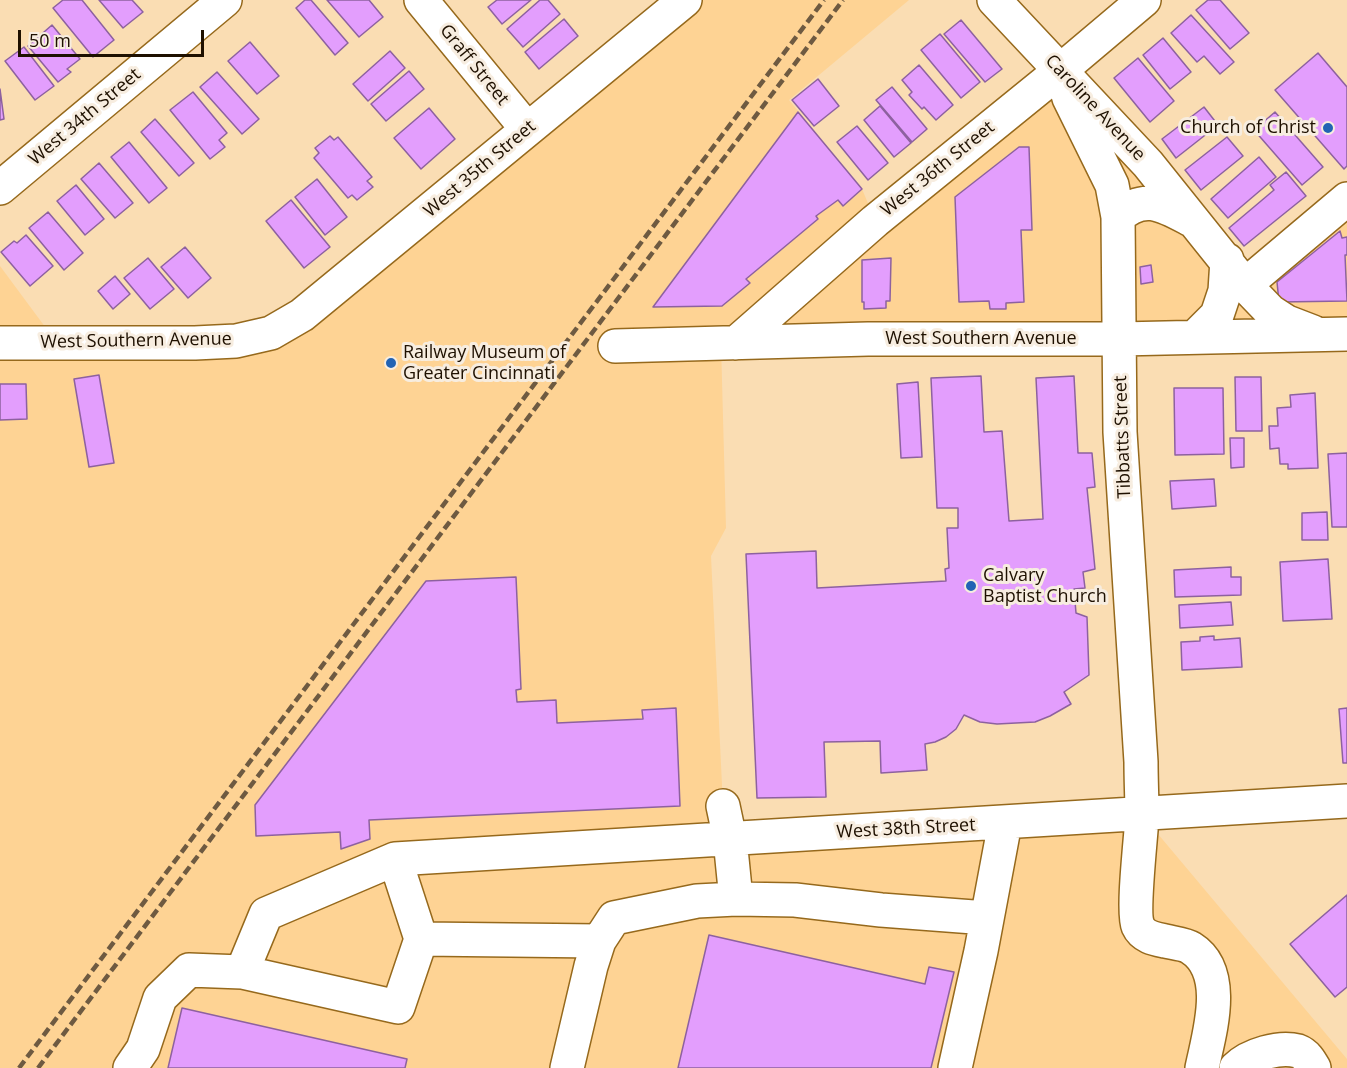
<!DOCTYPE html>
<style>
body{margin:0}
#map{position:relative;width:1347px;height:1068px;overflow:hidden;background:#faddb3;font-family:"Open Sans",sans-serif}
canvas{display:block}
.scale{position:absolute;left:18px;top:30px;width:186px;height:27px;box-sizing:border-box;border:3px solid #1e1000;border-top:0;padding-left:8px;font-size:18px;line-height:21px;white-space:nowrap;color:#1e1000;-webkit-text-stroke:4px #f7ede0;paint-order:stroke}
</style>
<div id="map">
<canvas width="1347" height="1068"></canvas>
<div class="scale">50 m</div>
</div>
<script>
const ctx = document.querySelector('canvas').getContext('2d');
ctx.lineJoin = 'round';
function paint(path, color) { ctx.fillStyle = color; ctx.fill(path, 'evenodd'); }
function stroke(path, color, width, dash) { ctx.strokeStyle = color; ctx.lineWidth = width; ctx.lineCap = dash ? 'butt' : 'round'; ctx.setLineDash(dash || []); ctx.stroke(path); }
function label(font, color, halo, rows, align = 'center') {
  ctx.font = font + ' "Open Sans",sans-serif'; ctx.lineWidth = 6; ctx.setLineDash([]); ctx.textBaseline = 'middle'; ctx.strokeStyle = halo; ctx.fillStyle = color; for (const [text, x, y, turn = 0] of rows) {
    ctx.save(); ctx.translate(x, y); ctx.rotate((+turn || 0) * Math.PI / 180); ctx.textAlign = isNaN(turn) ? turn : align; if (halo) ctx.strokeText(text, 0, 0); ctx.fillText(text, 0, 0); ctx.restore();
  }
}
const built = new Path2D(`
 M 685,0 L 909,0 L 789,100 L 862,189 L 875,220 L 1061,70 L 1244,285 L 1347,199 L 1347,334 L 721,343 L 726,528 L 711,556 L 723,806 L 730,839 L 1142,815 L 1347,1059 L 1347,1068 L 0,1068 L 0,266 L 57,343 L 271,333 Z`);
const building = new Path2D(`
 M 63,0 L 82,0 L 114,40 L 93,57 L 53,8 Z
 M 99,0 L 132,0 L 143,12 L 123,28 Z
 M 305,0 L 311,0 L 348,43 L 335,55 L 296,8 Z
 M 327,0 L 369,0 L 383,17 L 359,37 Z
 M 497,0 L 531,0 L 502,24 L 488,7 Z
 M 540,0 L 548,0 L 560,14 L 523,47 L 507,29 Z
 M 1208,0 L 1220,0 L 1249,33 L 1230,49 L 1196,10 Z
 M 1191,15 L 1234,62 L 1220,74 L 1204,56 L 1197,62 L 1171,33 Z
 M 564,19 L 578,36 L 539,69 L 525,52 Z
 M 961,20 L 1002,69 L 985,82 L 944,34 Z
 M 52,25 L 80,59 L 67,69 L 71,72 L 58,82 L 28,46 Z
 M 940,34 L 980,82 L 961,98 L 921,50 Z
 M 1163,38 L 1191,72 L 1170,89 L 1143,55 Z
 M 250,42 L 279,76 L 257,94 L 228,61 Z
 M 24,47 L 54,86 L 35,100 L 5,61 Z
 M 390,51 L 405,68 L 368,101 L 353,84 Z
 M 1318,53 L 1347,87 L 1347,166 L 1344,169 L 1275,90 Z
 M 1138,58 L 1174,101 L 1150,122 L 1114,78 Z
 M 919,65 L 953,105 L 936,120 L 924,107 L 922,109 L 909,95 L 912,92 L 902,80 Z
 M 409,71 L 424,89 L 386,121 L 371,104 Z
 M 217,72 L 259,119 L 242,134 L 200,87 Z
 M 818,79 L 839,106 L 814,126 L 792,100 Z
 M 892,87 L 927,129 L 912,142 L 876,100 Z
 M 0,89 L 4,119 L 0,120 Z
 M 193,92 L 227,133 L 219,140 L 225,147 L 210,159 L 170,110 Z
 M 880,106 L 911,143 L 894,157 L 864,120 Z
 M 1204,107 L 1218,125 L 1176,158 L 1162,139 Z
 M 429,108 L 455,139 L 421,169 L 394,138 Z
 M 798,112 L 862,189 L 843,206 L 838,200 L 816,216 L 818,219 L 746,279 L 750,283 L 722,306 L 653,307 Z
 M 1275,112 L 1323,167 L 1302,185 L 1254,130 Z
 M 155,119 L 194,163 L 179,176 L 141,132 Z
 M 857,126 L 888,163 L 868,180 L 837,142 Z
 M 330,136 L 334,140 L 338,137 L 372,177 L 367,181 L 373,187 L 357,200 L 352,195 L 348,198 L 314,158 L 319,153 L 315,148 Z
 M 1227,137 L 1243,156 L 1201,190 L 1185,170 Z
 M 129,142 L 167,188 L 149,203 L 111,157 Z
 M 1019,147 L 1029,147 L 1032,230 L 1021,230 L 1024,302 L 1006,303 L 1006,309 L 990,309 L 989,301 L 959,302 L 955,197 Z
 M 1259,157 L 1276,177 L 1228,218 L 1211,199 Z
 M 99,163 L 133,203 L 115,218 L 81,179 Z
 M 1286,172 L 1306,196 L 1244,246 L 1229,228 L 1274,190 L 1270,185 Z
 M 317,179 L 347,217 L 325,235 L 295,197 Z
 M 76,185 L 104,219 L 85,235 L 57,201 Z
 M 291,200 L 330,247 L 304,268 L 266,221 Z
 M 48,212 L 83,253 L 64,270 L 29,228 Z
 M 1340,231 L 1342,238 L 1347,237 L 1347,255 L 1345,255 L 1347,301 L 1279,302 L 1277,282 Z
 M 26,235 L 53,266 L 30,286 L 1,252 L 14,241 L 17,243 Z
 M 185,247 L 211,278 L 188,298 L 161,267 Z
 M 148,258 L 174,289 L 150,309 L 124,278 Z
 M 891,258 L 890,301 L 886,301 L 886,308 L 864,309 L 864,302 L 862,302 L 862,260 Z
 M 1151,265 L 1153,282 L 1141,284 L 1140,267 Z
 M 115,276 L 130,294 L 113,309 L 98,291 Z
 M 99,375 L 114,463 L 89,467 L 74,379 Z
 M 981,376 L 984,432 L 1002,431 L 1009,521 L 1043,519 L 1036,378 L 1074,376 L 1078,453 L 1092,453 L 1095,487 L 1087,488 L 1095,569 L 1083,572 L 1085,588 L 1074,589 L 1076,613 L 1087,617 L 1089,675 L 1064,692 L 1071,704 L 1050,716 L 1035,722 L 997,724 L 980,722 L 964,715 L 956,729 L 946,737 L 935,742 L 925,744 L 927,770 L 881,773 L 880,741 L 824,742 L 826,797 L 757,798 L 746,554 L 816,551 L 817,588 L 946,581 L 945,569 L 949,568 L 947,528 L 958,528 L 958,508 L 937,508 L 931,378 Z
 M 1235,377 L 1261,377 L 1262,431 L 1236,431 Z
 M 918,382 L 922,457 L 901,458 L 897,384 Z
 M 0,384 L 26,384 L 27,419 L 0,420 Z
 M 1174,388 L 1223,388 L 1224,454 L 1175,455 Z
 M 1315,393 L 1318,468 L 1288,469 L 1288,464 L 1280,464 L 1279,448 L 1270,449 L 1269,426 L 1278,426 L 1277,408 L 1291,407 L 1290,395 Z
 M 1230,438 L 1244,438 L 1244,467 L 1231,468 Z
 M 1347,453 L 1347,527 L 1332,527 L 1328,454 Z
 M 1214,479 L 1216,506 L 1172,509 L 1170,481 Z
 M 1327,512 L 1328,540 L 1302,540 L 1302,513 Z
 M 1328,559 L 1332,619 L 1283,621 L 1280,562 Z
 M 1231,567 L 1231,577 L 1241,577 L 1241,595 L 1175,597 L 1174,570 Z
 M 516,577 L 521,689 L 516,690 L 517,702 L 556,700 L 557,723 L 643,719 L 642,710 L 676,708 L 680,806 L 369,820 L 370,839 L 341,849 L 340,832 L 256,836 L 255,805 L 426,581 Z
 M 1231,602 L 1233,625 L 1180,628 L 1179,605 Z
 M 1214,636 L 1214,640 L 1240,638 L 1242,667 L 1182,670 L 1181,642 L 1200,641 L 1200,637 Z
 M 1347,708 L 1347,763 L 1343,763 L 1339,709 Z
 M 1347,895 L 1347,987 L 1335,997 L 1290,944 Z
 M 709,935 L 925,984 L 929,967 L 954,972 L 931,1068 L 678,1068 Z
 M 182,1008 L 407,1059 L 405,1068 L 168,1068 Z`);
const minor = new Path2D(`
 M 421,0 L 527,129
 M 994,0 L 1148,164 L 1245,285 L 1270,311 L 1287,322 L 1313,332
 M 1061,70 L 1069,98 L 1112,185 L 1118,217 L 1120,432 L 1141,762 C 1141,780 1142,799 1142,817 C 1141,837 1132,912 1138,926 C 1143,937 1155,939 1165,941 C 1173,943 1185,944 1191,948 C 1229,972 1209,1034 1202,1068
 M 0,188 L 225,0
 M 1118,217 C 1144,193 1163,205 1191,220
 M 1245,285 L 1347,199
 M 1195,337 L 1217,315 L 1225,291 L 1227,260
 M 0,343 L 195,343 L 236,341 L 271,333 L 302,315 L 685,0
 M 736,343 L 875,221 L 1061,70 L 1144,0
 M 615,346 L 868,339 L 1120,339 L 1347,334
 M 723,806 L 730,839 L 736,899
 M 395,859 L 421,939
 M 599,941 L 421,939 L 398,1007 L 242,972 L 266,914 L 395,859 L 1347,801
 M 130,1068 L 143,1049 L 160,998 L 189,970 L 242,972
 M 567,1068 L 591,966 L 599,941 L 614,918 L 697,901 L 736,899 L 795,900 L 881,910 L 987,918
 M 955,1068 L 981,951 L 1005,823
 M 1236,1068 C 1249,1055 1279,1046 1298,1051 C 1306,1054 1310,1061 1314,1068`);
const rail = new Path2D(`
 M 19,1068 L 824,0
 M 38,1068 L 843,0`);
const markers = [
 [1328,128,6,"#2263b4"],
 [391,363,6,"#2263b4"],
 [971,586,6,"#2263b4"]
];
const streetNames = [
 ["Graff Street",474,65,51],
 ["Caroline Avenue",1095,108,47],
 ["West 34th Street",85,117,-40],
 ["West 35th Street",480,169,-40],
 ["West 36th Street",938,169,-39],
 ["West Southern Avenue",981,339],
 ["West Southern Avenue",136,341,-1],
 ["Tibbatts Street",1123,437,-92],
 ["West 38th Street",906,829,-3]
];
const poiNames = [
 ["Church of Christ",1316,128,"right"],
 ["Railway Museum of",403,353],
 ["Greater Cincinnati",403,374],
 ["Calvary",983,576],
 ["Baptist Church",983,597]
];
paint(built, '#fed394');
paint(building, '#e39efd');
stroke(building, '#8d619f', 1.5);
stroke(minor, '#96691c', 36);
stroke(minor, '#fff', 33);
stroke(rail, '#6e5a41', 4.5, [9, 4.5]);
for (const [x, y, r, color] of markers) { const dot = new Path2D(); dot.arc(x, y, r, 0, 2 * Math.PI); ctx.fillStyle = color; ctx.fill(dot); stroke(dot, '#f7ede0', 2); }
label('18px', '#1e1000', '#f7ede0', streetNames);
label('18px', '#1e1000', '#f7ede0', poiNames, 'left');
</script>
